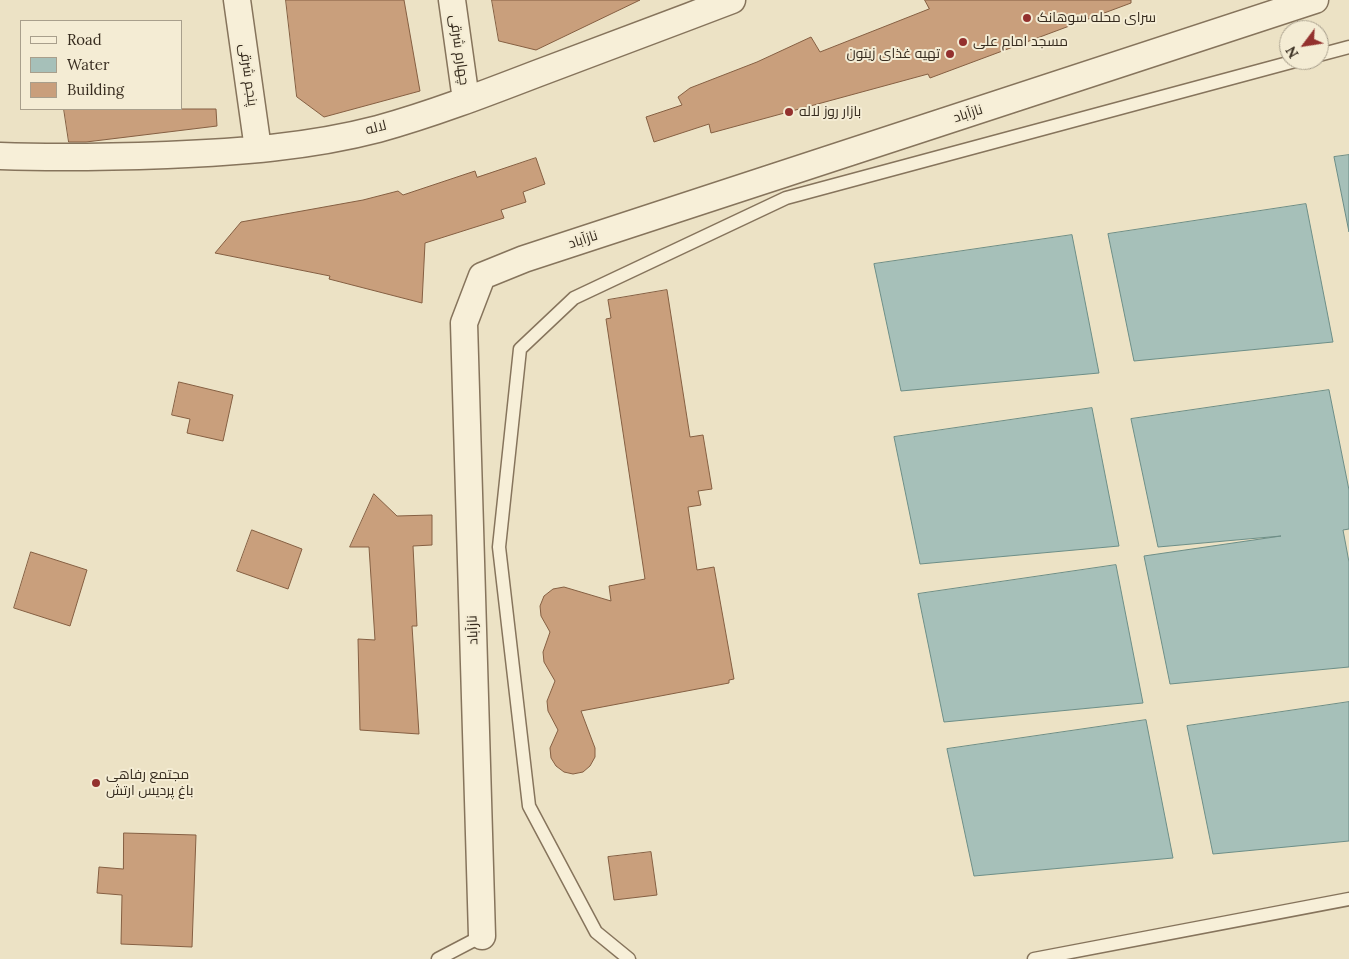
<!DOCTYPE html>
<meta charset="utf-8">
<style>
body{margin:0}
#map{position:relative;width:1349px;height:959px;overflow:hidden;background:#ece2c5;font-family:Lora,serif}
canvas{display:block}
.legend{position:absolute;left:20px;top:20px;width:162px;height:90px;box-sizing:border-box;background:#f4ecd4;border:1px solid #a89f8c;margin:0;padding:6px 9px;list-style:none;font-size:15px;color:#372c1f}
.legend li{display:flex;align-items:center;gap:10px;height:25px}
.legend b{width:25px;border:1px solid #a89f8c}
.north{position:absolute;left:1279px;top:20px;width:50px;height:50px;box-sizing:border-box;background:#f4ecd4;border:1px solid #a89f8c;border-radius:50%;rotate:239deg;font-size:14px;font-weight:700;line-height:20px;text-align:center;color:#372c1f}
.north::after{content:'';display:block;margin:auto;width:18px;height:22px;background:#93312e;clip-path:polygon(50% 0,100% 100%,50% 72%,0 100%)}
</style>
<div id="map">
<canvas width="1349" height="959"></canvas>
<ul class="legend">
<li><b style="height:6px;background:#f7efd8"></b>Road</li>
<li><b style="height:14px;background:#a6c0b9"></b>Water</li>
<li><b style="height:14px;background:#c99f7c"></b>Building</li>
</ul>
<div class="north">N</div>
</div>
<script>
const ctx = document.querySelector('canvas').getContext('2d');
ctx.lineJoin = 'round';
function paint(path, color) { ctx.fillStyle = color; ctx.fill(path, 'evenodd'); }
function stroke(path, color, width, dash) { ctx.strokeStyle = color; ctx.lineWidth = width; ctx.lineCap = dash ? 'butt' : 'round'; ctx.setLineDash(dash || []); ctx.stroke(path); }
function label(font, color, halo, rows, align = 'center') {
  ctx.font = font + ' Lora,Cairo,serif'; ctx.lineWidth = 4; ctx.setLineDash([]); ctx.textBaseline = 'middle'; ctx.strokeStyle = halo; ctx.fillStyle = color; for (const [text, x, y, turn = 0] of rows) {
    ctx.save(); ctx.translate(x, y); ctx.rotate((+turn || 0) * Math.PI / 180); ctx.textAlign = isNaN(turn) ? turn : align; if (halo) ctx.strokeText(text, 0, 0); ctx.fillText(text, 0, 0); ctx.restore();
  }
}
const water = new Path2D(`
 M 1349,155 L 1349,232 L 1334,157 Z
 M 1306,204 L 1333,342 L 1134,361 L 1108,234 Z
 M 1072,235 L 1099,373 L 901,391 L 874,264 Z
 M 1329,390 L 1349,490 L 1349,529 L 1343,530 L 1349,562 L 1349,667 L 1170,684 L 1144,556 L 1281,536 L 1158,547 L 1131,419 Z
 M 1092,408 L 1119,546 L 920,564 L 894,437 Z
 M 1116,565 L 1143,703 L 944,722 L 918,594 Z
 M 1349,702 L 1349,841 L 1213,854 L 1187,726 Z
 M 1146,720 L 1173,858 L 974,876 L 947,749 Z`);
const building = new Path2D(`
 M 286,0 L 404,0 L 420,91 L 324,117 L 297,97 Z
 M 492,0 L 640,0 L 536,50 L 499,41 Z
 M 925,0 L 1131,0 L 1131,3 L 930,78 L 928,74 L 711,133 L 709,124 L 654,142 L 646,117 L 682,105 L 678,97 L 690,88 L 757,62 L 811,37 L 820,52 L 929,9 Z
 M 64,109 L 216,109 L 217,126 L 86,142 L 69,142 Z
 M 536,158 L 545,184 L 523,192 L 526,202 L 501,210 L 504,218 L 425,243 L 422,303 L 329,279 L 330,276 L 215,253 L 241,222 L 363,200 L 398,191 L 403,195 L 475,171 L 477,177 Z
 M 667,290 L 690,437 L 703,435 L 712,489 L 698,491 L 701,505 L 688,507 L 697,570 L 714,567 L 734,679 L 729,680 L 729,683 L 581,711 L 595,748 L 595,757 L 590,766 L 583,772 L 573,774 L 564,772 L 556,766 L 551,758 L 550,748 L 558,730 L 548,711 L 547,701 L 555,681 L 544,662 L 543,652 L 550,632 L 541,616 L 540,606 L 544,596 L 553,589 L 564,587 L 611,601 L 609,586 L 645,579 L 606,319 L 611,318 L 608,300 Z
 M 179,382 L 233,395 L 223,441 L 187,433 L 190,419 L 172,415 Z
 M 374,494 L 397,516 L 432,515 L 432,545 L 413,546 L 417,626 L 412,626 L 419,734 L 360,730 L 358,639 L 375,640 L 369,547 L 350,547 Z
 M 252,530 L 302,549 L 288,589 L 237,571 Z
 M 31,552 L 87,570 L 70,626 L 14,608 Z
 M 124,833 L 196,835 L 192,947 L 121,944 L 122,895 L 97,893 L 99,867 L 123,869 Z
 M 651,852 L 657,895 L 614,900 L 608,857 Z`);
const service = new Path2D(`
 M 1319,55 L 1349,47
 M 438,959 L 482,936
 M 629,959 L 596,932 L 529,806 L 499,547 L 520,349 L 574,298 L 786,198 L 1299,60
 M 1034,959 L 1349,899`);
const minor = new Path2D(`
 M 237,0 L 258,149
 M 452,0 L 466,100
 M 0,156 C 56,158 111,157 167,155 C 238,152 309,147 378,129 C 432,114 484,94 536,74 C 602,49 667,25 732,0
 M 482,936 L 464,323 L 482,276 L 524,259 L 1315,0`);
const markers = [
 [1027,18,5,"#93312e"],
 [963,42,5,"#93312e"],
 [950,54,5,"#93312e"],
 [789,112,5,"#93312e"],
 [96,783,5,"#93312e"]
];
const poiNames = [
 ["سرای محله سوهانک",1037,18],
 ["مسجد امام علی",973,42],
 ["تهیه غذای زیتون",940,54,"right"],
 ["بازار روز لاله",799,112],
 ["مجتمع رفاهی",106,775],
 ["باغ پردیس ارتش",106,791]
];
const streetNames = [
 ["چهارم شرقی",459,50,82],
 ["پنجم شرقی",248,75,82],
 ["نازآباد",968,114,-18],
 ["لاله",376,128,-14],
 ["نازآباد",583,240,-18],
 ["نازآباد",473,630,-92]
];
paint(water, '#a6c0b9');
stroke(water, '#6d8e87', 1);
paint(building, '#c99f7c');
stroke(building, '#855f42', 1);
stroke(service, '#86745c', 15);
stroke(minor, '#86745c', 29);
stroke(service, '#f7efd8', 12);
stroke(minor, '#f7efd8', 26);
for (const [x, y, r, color] of markers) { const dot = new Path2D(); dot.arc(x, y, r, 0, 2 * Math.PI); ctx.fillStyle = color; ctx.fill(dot); stroke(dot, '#f4ecd4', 2); }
label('14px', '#372c1f', '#f4ecd4', poiNames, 'left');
label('14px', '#372c1f', '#f4ecd4', streetNames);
</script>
